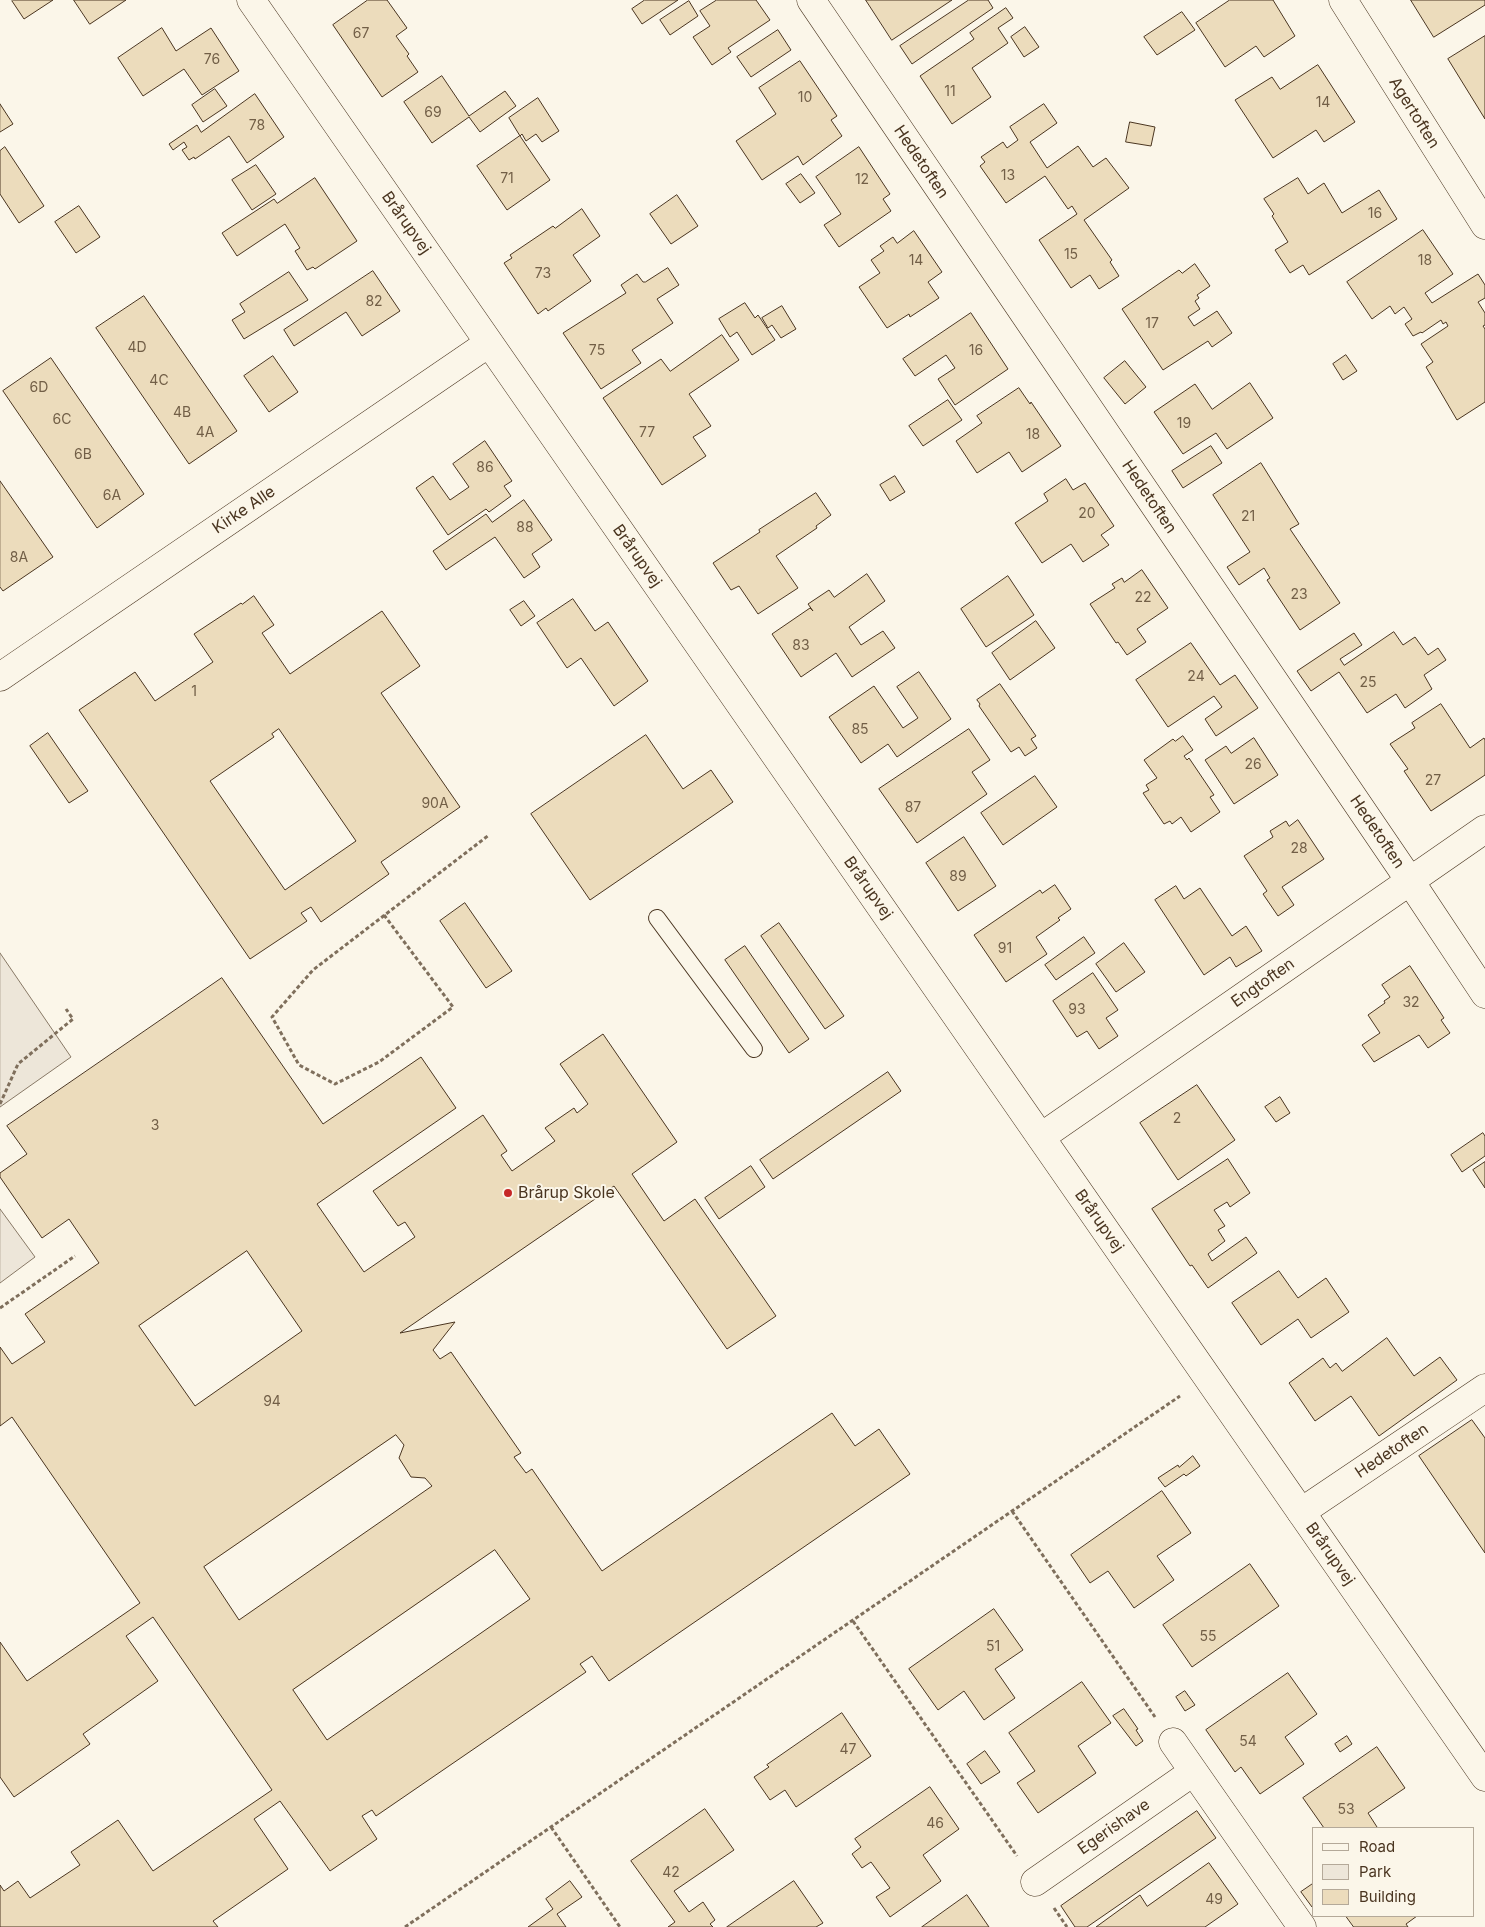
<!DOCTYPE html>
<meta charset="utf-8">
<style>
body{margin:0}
#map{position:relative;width:1485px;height:1927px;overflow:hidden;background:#fbf6e9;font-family:Inter,sans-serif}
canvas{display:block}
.legend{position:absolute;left:1312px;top:1827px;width:162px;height:90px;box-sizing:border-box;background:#fbf6e9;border:1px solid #b4a999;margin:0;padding:6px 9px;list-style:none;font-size:15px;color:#4a3520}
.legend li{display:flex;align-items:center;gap:10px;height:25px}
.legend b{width:25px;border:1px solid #b4a999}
</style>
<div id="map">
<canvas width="1485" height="1927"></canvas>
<ul class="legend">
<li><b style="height:6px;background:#fbf6e9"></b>Road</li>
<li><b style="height:14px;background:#ede6d9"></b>Park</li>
<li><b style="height:14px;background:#ecdcbc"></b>Building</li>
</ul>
</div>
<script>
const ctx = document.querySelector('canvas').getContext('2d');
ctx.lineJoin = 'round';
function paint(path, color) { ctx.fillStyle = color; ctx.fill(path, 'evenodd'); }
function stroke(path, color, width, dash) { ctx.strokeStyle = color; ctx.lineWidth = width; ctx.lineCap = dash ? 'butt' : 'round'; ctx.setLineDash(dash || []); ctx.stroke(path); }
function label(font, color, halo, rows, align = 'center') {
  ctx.font = font + ' Inter,sans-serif'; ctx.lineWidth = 4; ctx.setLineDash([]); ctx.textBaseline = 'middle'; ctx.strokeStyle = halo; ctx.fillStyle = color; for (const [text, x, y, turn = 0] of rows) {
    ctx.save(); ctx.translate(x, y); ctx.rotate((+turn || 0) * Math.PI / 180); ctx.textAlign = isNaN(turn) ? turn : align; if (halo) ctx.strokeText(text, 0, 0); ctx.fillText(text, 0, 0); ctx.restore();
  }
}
const green = new Path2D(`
 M 0,953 L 71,1057 L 0,1107 Z
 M 0,1209 L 35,1257 L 0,1283 Z`);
const building = new Path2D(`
 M 13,0 L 53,0 L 24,19 L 12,1 Z
 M 74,0 L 126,0 L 90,24 Z
 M 368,0 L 387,0 L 407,28 L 396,36 L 409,54 L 407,56 L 418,72 L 382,97 L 333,25 Z
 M 645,0 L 678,0 L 642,24 L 632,9 Z
 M 717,0 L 756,0 L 770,20 L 728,48 L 731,52 L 712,65 L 693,37 L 710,26 L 700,11 Z
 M 866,0 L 952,0 L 892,40 Z
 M 969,0 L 988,0 L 993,8 L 912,64 L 900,46 Z
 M 1230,0 L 1273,0 L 1295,36 L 1264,57 L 1256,46 L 1225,67 L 1196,23 Z
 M 1411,0 L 1485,0 L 1485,5 L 1434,37 Z
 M 689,1 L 698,16 L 670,35 L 660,20 Z
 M 1006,8 L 1013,18 L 998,28 L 1008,43 L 972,68 L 991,97 L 952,124 L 920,76 L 974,39 L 970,33 Z
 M 1182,12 L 1195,30 L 1157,55 L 1144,37 Z
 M 1025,27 L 1039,47 L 1024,57 L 1011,37 Z
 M 162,28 L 176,51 L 211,28 L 239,71 L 202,95 L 184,69 L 143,96 L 118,58 Z
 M 778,30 L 791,50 L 751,77 L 737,57 Z
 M 1485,36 L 1485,119 L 1448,59 Z
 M 800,61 L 837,116 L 831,120 L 842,136 L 803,165 L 798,156 L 762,180 L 736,141 L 776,114 L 759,88 Z
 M 1318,65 L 1355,122 L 1324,142 L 1316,130 L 1273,158 L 1235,100 L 1272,77 L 1280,89 Z
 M 442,76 L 469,116 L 505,91 L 516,106 L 480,132 L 469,117 L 432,143 L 404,102 Z
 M 215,89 L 227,106 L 203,122 L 192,105 Z
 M 255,94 L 284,137 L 247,163 L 229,136 L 195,159 L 194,157 L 189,160 L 182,150 L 187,147 L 184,142 L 173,150 L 169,144 L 197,125 L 201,132 Z
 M 538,98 L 559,131 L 542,142 L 536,134 L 526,141 L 522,134 L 520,136 L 509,118 Z
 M 0,104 L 13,124 L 0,132 Z
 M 1044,104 L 1057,123 L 1030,142 L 1047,168 L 1078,146 L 1093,167 L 1106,158 L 1129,188 L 1084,220 L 1112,260 L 1110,262 L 1119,276 L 1099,289 L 1090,275 L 1071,288 L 1039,240 L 1077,214 L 1072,206 L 1068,209 L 1045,176 L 1006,203 L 980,166 L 985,162 L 981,157 L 1003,142 L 1007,148 L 1018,140 L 1010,127 Z
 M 1130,122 L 1155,127 L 1151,146 L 1126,142 Z
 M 520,136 L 550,180 L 507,210 L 477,166 Z
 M 5,147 L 44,206 L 19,223 L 0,194 L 0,151 Z
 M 859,147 L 890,194 L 883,199 L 891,211 L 839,247 L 824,225 L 841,214 L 816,177 Z
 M 256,165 L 276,194 L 252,210 L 232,180 Z
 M 801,174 L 815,193 L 800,203 L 786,184 Z
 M 315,178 L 357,241 L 315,269 L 313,267 L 307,270 L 295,251 L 300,248 L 285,224 L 237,256 L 222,233 L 274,199 L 277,203 Z
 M 1298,178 L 1308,194 L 1324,183 L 1342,213 L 1379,190 L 1397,219 L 1309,275 L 1303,265 L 1290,273 L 1275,250 L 1288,242 L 1272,216 L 1274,214 L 1264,199 Z
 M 677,195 L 698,226 L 671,244 L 650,214 Z
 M 79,206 L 100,237 L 76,253 L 55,222 Z
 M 582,209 L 600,236 L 573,255 L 591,281 L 548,311 L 546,308 L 538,314 L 504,263 L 512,258 L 510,255 L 553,226 L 555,228 Z
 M 1423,230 L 1453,274 L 1425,293 L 1432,303 L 1478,274 L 1485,285 L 1485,298 L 1478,302 L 1485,313 L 1485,325 L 1483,326 L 1485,329 L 1485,402 L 1457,420 L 1426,367 L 1433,362 L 1421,344 L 1448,326 L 1446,322 L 1443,324 L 1441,320 L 1422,333 L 1421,332 L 1413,336 L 1405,324 L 1412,319 L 1404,307 L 1395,314 L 1390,306 L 1372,319 L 1347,282 Z
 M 914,231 L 942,272 L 928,282 L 939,298 L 910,317 L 909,314 L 887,328 L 859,287 L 880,273 L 871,260 L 884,251 L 880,246 L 893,237 L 897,243 Z
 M 1195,264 L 1210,286 L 1197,295 L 1199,298 L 1195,301 L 1200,309 L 1188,317 L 1194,326 L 1217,311 L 1232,333 L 1212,347 L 1208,341 L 1163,370 L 1122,309 L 1179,270 L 1182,273 Z
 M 668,268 L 679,285 L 657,299 L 673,323 L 632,350 L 641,363 L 601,389 L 563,333 L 626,293 L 621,285 L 637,274 L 643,282 L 645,282 Z
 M 373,271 L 400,311 L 362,336 L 346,312 L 294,346 L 284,330 Z
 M 289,272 L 308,300 L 244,339 L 232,320 L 245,312 L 240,304 Z
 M 144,296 L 237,431 L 189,464 L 96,328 Z
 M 745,303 L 755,318 L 758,315 L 775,340 L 752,355 L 737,332 L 730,337 L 719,319 Z
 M 782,306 L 796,329 L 781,338 L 772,325 L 768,328 L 762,318 Z
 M 971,313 L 1008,369 L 955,405 L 938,379 L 955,368 L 946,355 L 915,376 L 903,359 Z
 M 722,335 L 739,360 L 689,394 L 711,426 L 693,437 L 706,456 L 662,485 L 603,398 L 661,359 L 670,371 Z
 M 1346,355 L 1357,371 L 1343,380 L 1333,364 Z
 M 273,356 L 298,392 L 269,412 L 244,376 Z
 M 51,358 L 144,494 L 97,528 L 3,391 Z
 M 1125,361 L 1146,387 L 1125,404 L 1104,378 Z
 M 1250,383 L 1273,418 L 1227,449 L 1216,433 L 1183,454 L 1154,412 L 1195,384 L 1212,409 Z
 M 1019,388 L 1030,404 L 1031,402 L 1061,446 L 1022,472 L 1009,452 L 977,473 L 956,441 L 982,423 L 977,416 Z
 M 948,400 L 962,420 L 923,446 L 909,426 Z
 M 485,441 L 512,481 L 504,486 L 511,496 L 489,512 L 486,509 L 448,535 L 416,488 L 433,476 L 450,500 L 469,487 L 453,464 Z
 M 1211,446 L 1222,463 L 1183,488 L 1172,471 Z
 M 1261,463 L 1299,524 L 1290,529 L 1340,603 L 1300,630 L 1267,580 L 1270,578 L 1264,568 L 1239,585 L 1227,567 L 1250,552 L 1213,495 Z
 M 895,476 L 905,492 L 890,501 L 880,485 Z
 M 1066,479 L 1073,490 L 1085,483 L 1114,526 L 1101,535 L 1109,545 L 1083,562 L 1071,544 L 1042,563 L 1015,523 L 1048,501 L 1044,494 Z
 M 0,481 L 53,557 L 3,591 L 0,587 Z
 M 816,493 L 831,515 L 816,526 L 817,528 L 776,556 L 798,588 L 758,614 L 739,586 L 731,590 L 713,563 L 760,532 L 759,530 Z
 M 524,500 L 552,540 L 532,554 L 540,567 L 524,578 L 495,537 L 446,570 L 433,551 L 486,514 L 492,522 Z
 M 1142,570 L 1168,608 L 1137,629 L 1146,642 L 1127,655 L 1118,642 L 1116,643 L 1090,604 L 1115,588 L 1112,584 L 1122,578 L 1124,582 Z
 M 867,574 L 885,601 L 849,627 L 861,645 L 883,631 L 895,648 L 852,677 L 836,653 L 801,677 L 772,634 L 810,608 L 813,611 L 808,604 L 829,590 L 834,597 Z
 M 1008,576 L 1034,615 L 986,647 L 961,609 Z
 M 254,596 L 274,625 L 262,633 L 290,674 L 382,611 L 420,666 L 381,693 L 460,807 L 381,862 L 389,874 L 321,922 L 311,907 L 301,913 L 307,921 L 250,959 L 79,710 L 135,672 L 155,701 L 213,662 L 194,634 L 241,603 L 242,604 ZM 279,729 L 356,841 L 285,890 L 210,781 L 274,737 L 272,734 Z
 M 573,599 L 595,631 L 608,622 L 648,681 L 614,706 L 581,658 L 567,668 L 537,623 Z
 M 524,601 L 535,616 L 521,626 L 510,610 Z
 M 1036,621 L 1055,648 L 1010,680 L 992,653 Z
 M 1394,632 L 1403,645 L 1415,637 L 1428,655 L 1438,648 L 1446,660 L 1424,675 L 1432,689 L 1405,708 L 1396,694 L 1367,713 L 1339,672 L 1311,691 L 1297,671 L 1354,633 L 1362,645 L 1340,659 L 1344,665 Z
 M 1191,643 L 1220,685 L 1235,675 L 1258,708 L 1216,736 L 1205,719 L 1222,707 L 1214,696 L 1168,727 L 1136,680 Z
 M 919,672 L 951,719 L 897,757 L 888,744 L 861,763 L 829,717 L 874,686 L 903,728 L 918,718 L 897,687 Z
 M 1000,684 L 1036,736 L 1031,739 L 1037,748 L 1025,756 L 1019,747 L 1011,752 L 979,706 L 980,704 L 977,700 Z
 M 1441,704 L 1470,748 L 1484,738 L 1485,740 L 1485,775 L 1431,811 L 1404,771 L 1408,769 L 1390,744 L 1415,728 L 1412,723 Z
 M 969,729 L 990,760 L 972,772 L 987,794 L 917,843 L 879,789 Z
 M 48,733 L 88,791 L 69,803 L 30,746 Z
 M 646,735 L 683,789 L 711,770 L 733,802 L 590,900 L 531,814 Z
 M 1183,736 L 1193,750 L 1184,756 L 1187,760 L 1189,758 L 1214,795 L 1210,797 L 1220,812 L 1191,832 L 1181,817 L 1172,824 L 1170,821 L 1164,824 L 1143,793 L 1149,790 L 1146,785 L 1157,778 L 1144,760 L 1173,739 L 1175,741 Z
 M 1254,738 L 1278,775 L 1234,804 L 1205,760 L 1226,746 L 1231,753 Z
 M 1035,776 L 1057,807 L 1003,845 L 981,813 Z
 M 1298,820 L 1324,859 L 1282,887 L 1294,905 L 1278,916 L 1263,894 L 1267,891 L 1244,856 L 1273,837 L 1270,831 L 1286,821 L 1289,826 Z
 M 964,837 L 996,886 L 958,911 L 926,863 Z
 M 1055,885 L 1071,909 L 1058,918 L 1060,920 L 1036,937 L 1047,954 L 1006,982 L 974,935 L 1040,890 L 1042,893 Z
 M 1176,886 L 1184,899 L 1200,888 L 1232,936 L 1246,926 L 1262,951 L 1236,967 L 1230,957 L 1204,975 L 1155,900 Z
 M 465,903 L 512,971 L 486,988 L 440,921 Z
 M 779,923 L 844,1016 L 825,1029 L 761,936 Z
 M 1084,937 L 1095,953 L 1056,980 L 1045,965 Z
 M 1124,943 L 1145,972 L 1116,992 L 1096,964 Z
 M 745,946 L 809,1039 L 789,1053 L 725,960 Z
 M 1410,966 L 1444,1018 L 1441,1020 L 1450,1033 L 1428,1048 L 1419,1035 L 1374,1062 L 1362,1045 L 1380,1033 L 1368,1015 L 1385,1003 L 1384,1001 L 1390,997 L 1382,985 Z
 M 1093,973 L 1118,1010 L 1106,1018 L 1118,1036 L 1099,1049 L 1087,1031 L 1077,1037 L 1053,1001 Z
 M 222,978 L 323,1124 L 421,1057 L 456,1108 L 317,1204 L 364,1272 L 415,1237 L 405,1222 L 398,1226 L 373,1191 L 483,1115 L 507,1151 L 501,1155 L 512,1171 L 555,1141 L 545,1128 L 574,1108 L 577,1113 L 588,1104 L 560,1064 L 603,1034 L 677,1142 L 632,1174 L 664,1221 L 695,1199 L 776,1316 L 727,1349 L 614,1186 L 400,1333 L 455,1322 L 433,1350 L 440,1359 L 451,1352 L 521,1453 L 514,1457 L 526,1473 L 532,1469 L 602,1571 L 832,1413 L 855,1446 L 879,1429 L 910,1474 L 609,1681 L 592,1656 L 580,1664 L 586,1672 L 376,1816 L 372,1810 L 362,1816 L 377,1839 L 330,1871 L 280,1801 L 254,1819 L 288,1869 L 213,1921 L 218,1927 L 0,1927 L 0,1885 L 4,1891 L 18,1881 L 30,1898 L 80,1865 L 71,1852 L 118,1820 L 153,1871 L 272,1790 L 153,1617 L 126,1636 L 158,1681 L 83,1734 L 90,1744 L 14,1797 L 0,1777 L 0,1642 L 27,1681 L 140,1603 L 12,1417 L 0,1426 L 0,1347 L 12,1364 L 45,1342 L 25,1314 L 99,1263 L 69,1219 L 42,1238 L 0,1177 L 0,1173 L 27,1154 L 7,1126 ZM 247,1251 L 302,1331 L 195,1406 L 139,1326 ZM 396,1435 L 404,1445 L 399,1458 L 411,1477 L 425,1478 L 432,1486 L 239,1620 L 204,1567 ZM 495,1550 L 530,1599 L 327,1740 L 293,1690 Z
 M 888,1072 L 901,1091 L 773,1179 L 760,1160 Z
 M 1197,1085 L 1235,1140 L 1178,1180 L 1140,1123 Z
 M 1280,1097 L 1290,1113 L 1276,1122 L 1265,1107 Z
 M 1483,1133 L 1485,1136 L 1485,1156 L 1462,1172 L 1451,1155 Z
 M 1228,1159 L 1250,1193 L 1230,1207 L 1227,1202 L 1214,1210 L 1225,1226 L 1218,1230 L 1225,1241 L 1208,1254 L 1212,1261 L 1246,1237 L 1257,1253 L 1208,1288 L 1192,1265 L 1190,1266 L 1152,1209 Z
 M 1485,1162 L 1485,1188 L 1473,1170 Z
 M 751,1166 L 765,1187 L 719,1219 L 705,1198 Z
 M 1279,1271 L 1298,1298 L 1326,1278 L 1349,1312 L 1311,1338 L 1298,1319 L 1261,1345 L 1232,1303 Z
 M 1387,1338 L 1414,1376 L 1440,1357 L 1457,1380 L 1379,1436 L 1351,1396 L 1315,1421 L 1289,1383 L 1323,1358 L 1330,1368 L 1336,1363 L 1342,1371 Z
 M 1472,1420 L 1485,1438 L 1485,1553 L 1419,1456 Z
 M 1193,1456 L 1200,1466 L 1186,1476 L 1184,1474 L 1165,1487 L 1158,1478 L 1178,1465 L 1179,1467 Z
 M 1162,1491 L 1191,1533 L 1157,1556 L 1174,1580 L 1134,1608 L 1108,1571 L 1090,1583 L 1071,1555 Z
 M 1250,1564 L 1279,1606 L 1192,1667 L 1163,1625 Z
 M 994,1609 L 1023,1650 L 995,1669 L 1015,1698 L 984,1720 L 964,1691 L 938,1710 L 909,1669 Z
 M 1288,1673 L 1317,1714 L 1285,1737 L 1304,1764 L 1260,1794 L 1241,1767 L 1235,1772 L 1206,1730 Z
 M 1082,1682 L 1111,1723 L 1078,1746 L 1096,1773 L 1038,1813 L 1017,1783 L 1035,1771 L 1009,1733 Z
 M 1185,1691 L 1195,1705 L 1185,1711 L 1176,1697 Z
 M 1124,1709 L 1138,1729 L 1136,1730 L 1143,1741 L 1136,1746 L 1113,1716 Z
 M 842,1713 L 871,1756 L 796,1807 L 785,1790 L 770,1800 L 754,1777 L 769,1767 L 767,1765 Z
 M 1347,1736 L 1352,1744 L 1340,1752 L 1335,1744 Z
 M 1377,1747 L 1405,1788 L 1368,1813 L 1377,1827 L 1376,1828 L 1324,1828 L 1303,1798 Z
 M 985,1751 L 1000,1772 L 981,1784 L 967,1764 Z
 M 930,1787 L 959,1829 L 923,1855 L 941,1881 L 890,1917 L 876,1897 L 890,1888 L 871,1862 L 862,1868 L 852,1854 L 861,1847 L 855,1839 Z
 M 705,1809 L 734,1850 L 674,1891 L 689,1912 L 703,1902 L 715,1920 L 710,1924 L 713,1927 L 668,1927 L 675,1922 L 631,1861 Z
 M 1197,1811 L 1216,1838 L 1087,1927 L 1075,1927 L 1061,1906 Z
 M 1209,1863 L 1238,1904 L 1205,1927 L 1096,1927 L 1140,1895 L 1147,1906 Z
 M 570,1881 L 582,1897 L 557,1914 L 566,1927 L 528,1927 L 553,1909 L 546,1899 Z
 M 794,1881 L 823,1923 L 816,1927 L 727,1927 Z
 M 1314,1883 L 1314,1906 L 1312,1907 L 1301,1892 Z
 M 967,1895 L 989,1927 L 922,1927 Z
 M 1346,1916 L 1417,1916 L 1406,1924 L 1408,1927 L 1354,1927 Z`);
const path = new Path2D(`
 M 384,915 L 453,1007 L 379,1062 L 335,1084 L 299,1065 L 272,1017 L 313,970 L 489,835
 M 0,1104 L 18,1064 L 73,1019 L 66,1009
 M 0,1308 L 75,1256
 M 1012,1511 L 1155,1717
 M 853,1621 L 1017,1856
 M 551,1827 L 620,1927
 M 1054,1908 L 1067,1927
 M 405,1927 L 1180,1396`);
const service = new Path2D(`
 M 657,918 L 754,1049`);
const minor = new Path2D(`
 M 811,0 L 1410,881 L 1485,994
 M 1343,0 L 1485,225
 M 1041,1137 L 1485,829
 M 1301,1512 L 1485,1388
 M 1173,1742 L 1302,1927
 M 1035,1882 L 1193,1772`);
const tertiary = new Path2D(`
 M 251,0 L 1485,1777
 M 0,677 L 489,343`);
const markers = [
 [508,1193,5,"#c62828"]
];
const numberNames = [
 ["67",361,34],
 ["76",212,60],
 ["11",950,92],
 ["10",805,98],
 ["14",1323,103],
 ["69",433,113],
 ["78",257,126],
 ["13",1008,176],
 ["71",507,179],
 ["12",862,180],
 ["16",1375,214],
 ["15",1071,255],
 ["14",916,261],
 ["18",1425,261],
 ["73",543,274],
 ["82",374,302],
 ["17",1152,324],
 ["4D",137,348],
 ["75",597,351],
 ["16",976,351],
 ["4C",159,381],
 ["6D",39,388],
 ["4B",182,413],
 ["6C",62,420],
 ["19",1184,424],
 ["4A",205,433],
 ["77",647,433],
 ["18",1033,435],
 ["6B",83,455],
 ["86",485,468],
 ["6A",112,496],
 ["20",1087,514],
 ["21",1248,517],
 ["88",525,528],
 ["8A",19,558],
 ["23",1299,595],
 ["22",1143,598],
 ["83",801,646],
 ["24",1196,677],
 ["25",1368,683],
 ["1",194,692],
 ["85",860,730],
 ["26",1253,765],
 ["27",1433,781],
 ["90A",435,804],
 ["87",913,808],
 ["28",1299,849],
 ["89",958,877],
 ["91",1005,949],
 ["32",1411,1003],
 ["93",1077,1010],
 ["2",1177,1119],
 ["3",155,1126],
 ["94",272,1402],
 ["55",1208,1637],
 ["51",993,1647],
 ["54",1248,1742],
 ["47",848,1750],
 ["53",1346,1810],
 ["46",935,1824],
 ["42",671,1873],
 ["49",1214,1900]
];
const streetNames = [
 ["Agertoften",1414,113,58],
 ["Hedetoften",921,162,56],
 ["Brårupvej",406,223,55],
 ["Hedetoften",1149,497,56],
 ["Kirke Alle",244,510,-34],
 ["Brårupvej",637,556,55],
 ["Hedetoften",1377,832,56],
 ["Brårupvej",868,888,55],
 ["Engtoften",1263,983,-35],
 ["Brårupvej",1099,1221,55],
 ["Hedetoften",1392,1451,-34],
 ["Brårupvej",1330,1554,55],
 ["Egerishave",1114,1827,-35]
];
const poiNames = [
 ["Brårup Skole",518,1193]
];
paint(green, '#ede6d9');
stroke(green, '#887966', 1);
paint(building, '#ecdcbc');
stroke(building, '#4a3520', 1);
stroke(service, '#4a3520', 18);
stroke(minor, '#4a3520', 29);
stroke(tertiary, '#4a3520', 29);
stroke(path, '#7f6f5c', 3, [4, 2.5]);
stroke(service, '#fbf6e9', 16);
stroke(minor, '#fbf6e9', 28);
stroke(tertiary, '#fbf6e9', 28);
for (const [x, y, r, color] of markers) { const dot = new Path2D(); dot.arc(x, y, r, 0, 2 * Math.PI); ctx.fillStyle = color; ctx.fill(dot); stroke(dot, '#fbf6e9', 2); }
label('14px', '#725f47', null, numberNames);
label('16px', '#4a3520', '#fbf6e9', streetNames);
label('16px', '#4a3520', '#fbf6e9', poiNames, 'left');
</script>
